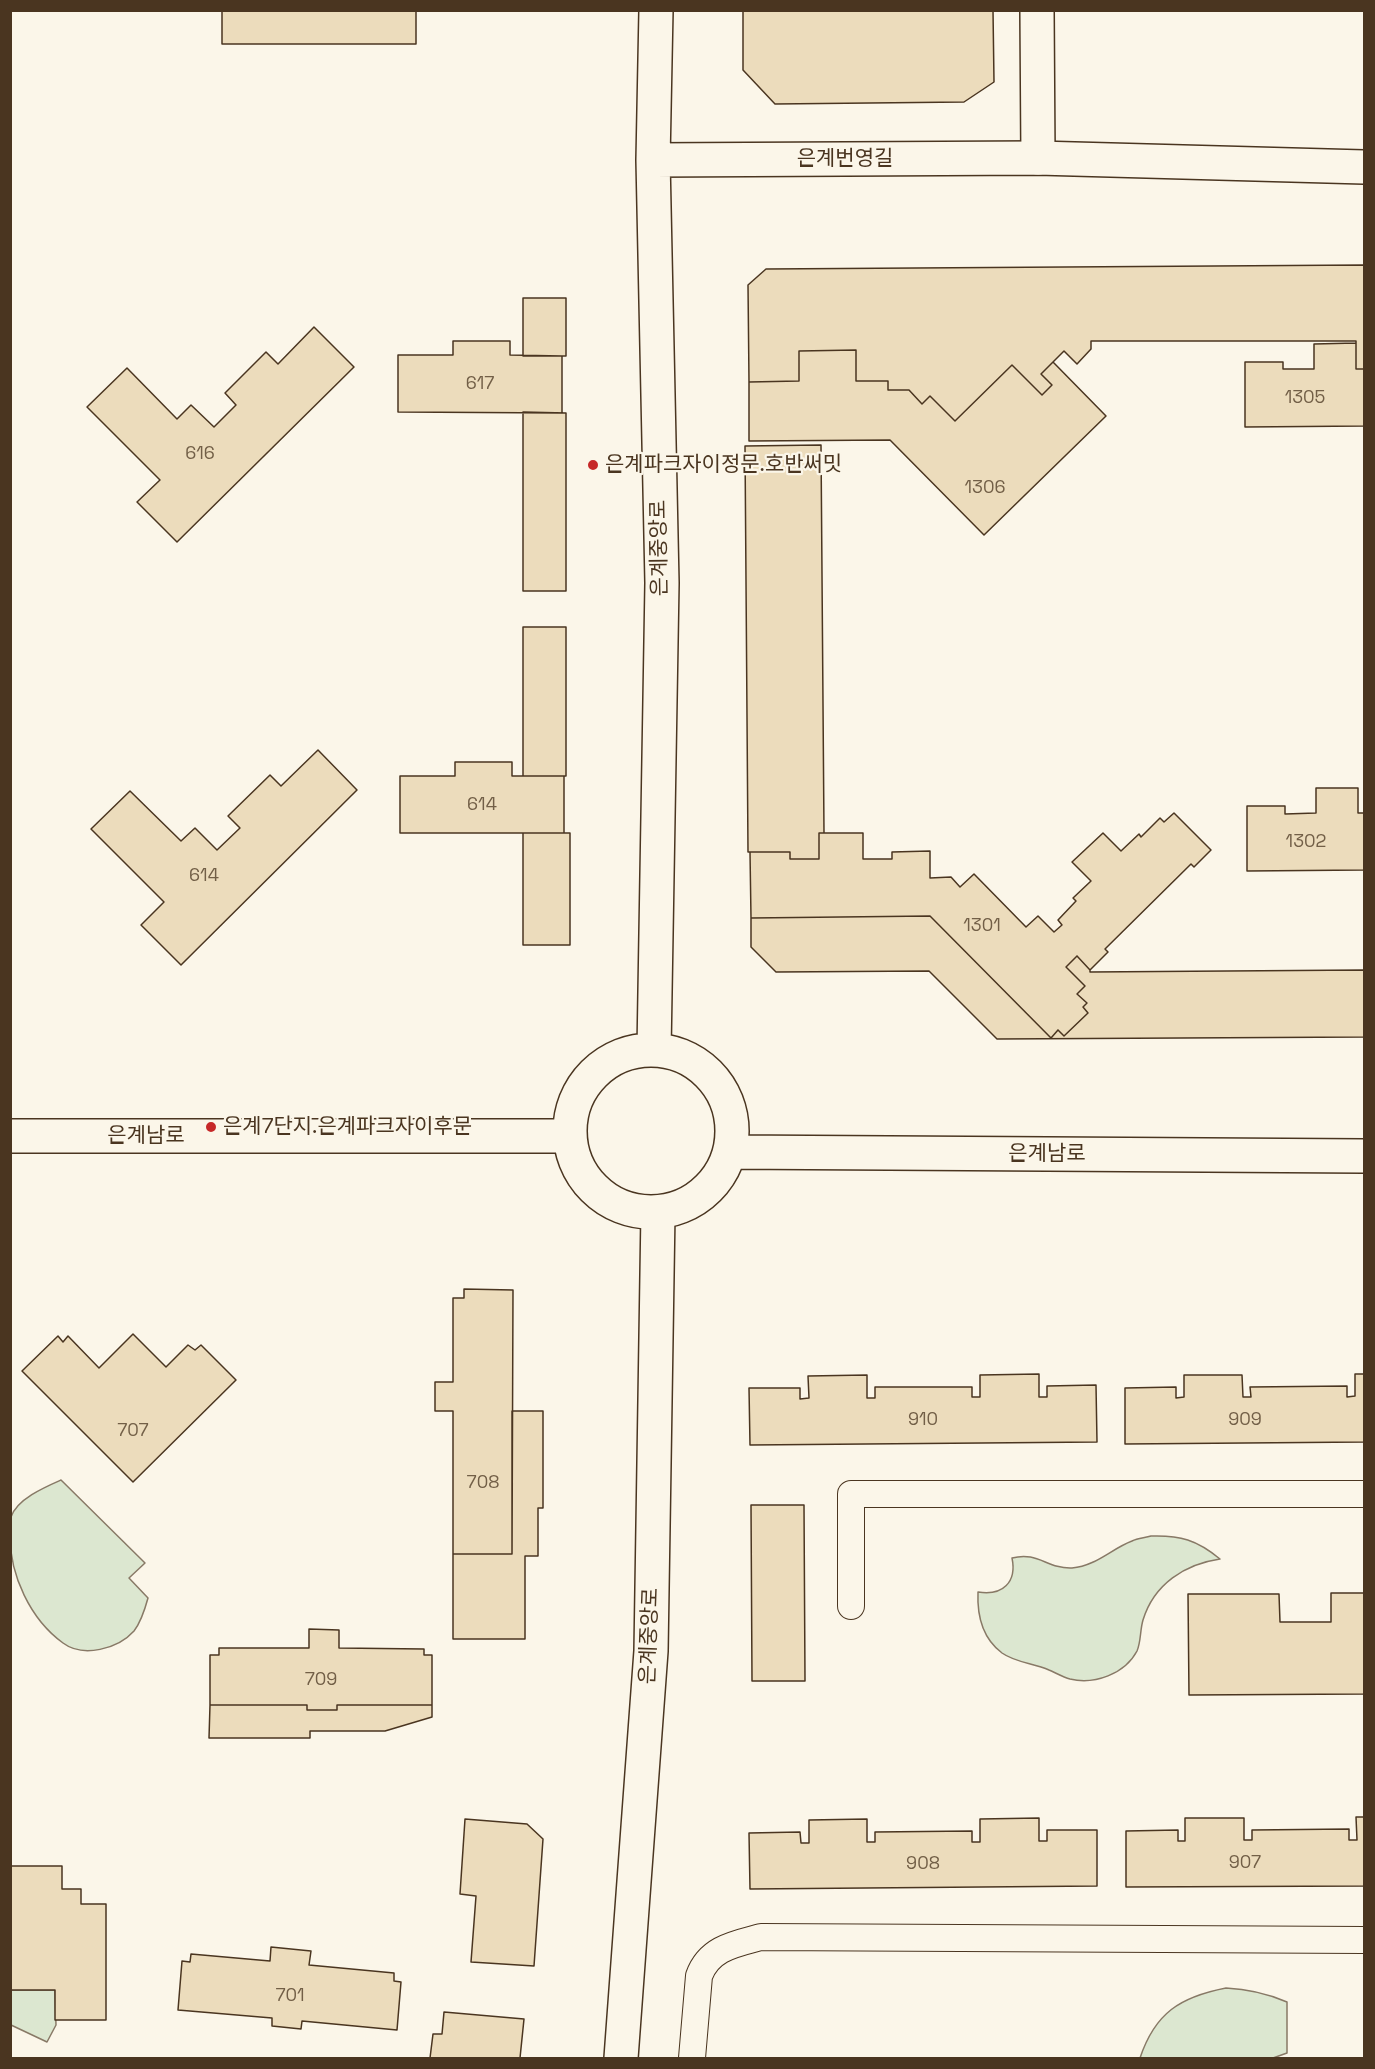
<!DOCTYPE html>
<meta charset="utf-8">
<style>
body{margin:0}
#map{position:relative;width:1375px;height:2069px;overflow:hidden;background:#fbf6e9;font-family:"Space Grotesk",sans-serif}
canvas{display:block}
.frame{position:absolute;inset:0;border:12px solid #4a3520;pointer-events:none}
</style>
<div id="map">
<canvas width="1375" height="2069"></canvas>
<div class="frame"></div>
</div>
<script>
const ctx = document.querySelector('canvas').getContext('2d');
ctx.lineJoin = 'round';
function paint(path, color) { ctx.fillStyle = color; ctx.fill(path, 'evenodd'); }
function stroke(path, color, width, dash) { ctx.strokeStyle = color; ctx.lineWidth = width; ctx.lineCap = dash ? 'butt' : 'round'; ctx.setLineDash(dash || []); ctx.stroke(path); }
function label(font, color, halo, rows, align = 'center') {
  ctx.font = font + ' "Space Grotesk","Noto Sans KR",sans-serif'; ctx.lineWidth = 4.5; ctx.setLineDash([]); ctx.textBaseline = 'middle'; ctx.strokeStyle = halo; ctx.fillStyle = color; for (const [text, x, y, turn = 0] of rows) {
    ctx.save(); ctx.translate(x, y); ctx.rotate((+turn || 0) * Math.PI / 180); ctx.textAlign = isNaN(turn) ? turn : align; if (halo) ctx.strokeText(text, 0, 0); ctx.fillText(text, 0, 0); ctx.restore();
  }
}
const green = new Path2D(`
 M 61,1480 L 145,1563 L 129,1578 L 148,1598 C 145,1609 141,1622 134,1631 C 118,1649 83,1658 63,1643 C 30,1619 10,1575 10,1536 C 10,1530 9,1523 11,1517 C 17,1499 45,1487 61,1480 Z
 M 1151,1536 C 1180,1535 1197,1540 1220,1559 C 1185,1564 1154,1584 1143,1620 C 1140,1630 1141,1642 1137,1651 C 1125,1674 1094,1685 1070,1679 C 1063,1677 1056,1673 1049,1670 C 1034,1663 1016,1663 1002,1653 C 982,1638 977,1615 978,1592 C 1003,1596 1017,1582 1012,1558 C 1038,1551 1047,1569 1072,1568 C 1096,1566 1111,1549 1132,1541 C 1138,1538 1145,1538 1151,1536 Z
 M 1226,1988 C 1248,1989 1266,1993 1287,2002 L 1287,2053 L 1273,2058 L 1140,2058 C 1155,2013 1180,1997 1226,1988 Z
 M 11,1990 L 55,1990 L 56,2025 L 47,2042 L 11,2025 Z`);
const building = new Path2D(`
 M 222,10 L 416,10 L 416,44 L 222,44 Z
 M 743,10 L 993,10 L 994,82 L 964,102 L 775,104 L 743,70 Z
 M 1364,265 L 1364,369 L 1356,369 L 1356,341 L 1091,341 L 1091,349 L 1077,364 L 1064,351 L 1041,374 L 1052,385 L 1042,395 L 1012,365 L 955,421 L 930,396 L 922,404 L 909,390 L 888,390 L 888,381 L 856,381 L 856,350 L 799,351 L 799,381 L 749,382 L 748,285 L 766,269 Z
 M 523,298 L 566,298 L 566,356 L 523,356 Z
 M 314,327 L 354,367 L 177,542 L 137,502 L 160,480 L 87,407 L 127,368 L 177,419 L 191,405 L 214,427 L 236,405 L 225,393 L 266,352 L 278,364 Z
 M 453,341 L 510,341 L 510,355 L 562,356 L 562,413 L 398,412 L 398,355 L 453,355 Z
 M 1356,343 L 1356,369 L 1364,369 L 1364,426 L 1245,427 L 1245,362 L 1283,362 L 1283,369 L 1314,369 L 1314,344 Z
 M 856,350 L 856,381 L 888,381 L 888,390 L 909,390 L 922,404 L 930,396 L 955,421 L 1012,365 L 1042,395 L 1052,385 L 1041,374 L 1053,362 L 1106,416 L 984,535 L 890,440 L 749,441 L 749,382 L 799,381 L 799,351 Z
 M 523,412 L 566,413 L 566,591 L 523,591 Z
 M 821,445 L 824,833 L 819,833 L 819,859 L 790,859 L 790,852 L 748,852 L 745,446 Z
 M 523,627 L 566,627 L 566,776 L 523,776 Z
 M 318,750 L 357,790 L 181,965 L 141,925 L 164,902 L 91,829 L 130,791 L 181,841 L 195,828 L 217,850 L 240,828 L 228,816 L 270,775 L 281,786 Z
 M 455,762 L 512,762 L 512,776 L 564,776 L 564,833 L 400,833 L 400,776 L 455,776 Z
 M 1316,788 L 1358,788 L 1358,813 L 1364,813 L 1364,870 L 1247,871 L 1247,806 L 1285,806 L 1285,814 L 1316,813 Z
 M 1174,813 L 1211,850 L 1194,867 L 1191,864 L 1105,949 L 1108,952 L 1090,970 L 1077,956 L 1066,967 L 1085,986 L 1077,994 L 1087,1003 L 1083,1007 L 1088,1013 L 1064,1036 L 1058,1030 L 1051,1038 L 930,916 L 751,918 L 750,852 L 790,852 L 790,859 L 819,859 L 819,833 L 863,833 L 863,859 L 892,859 L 892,852 L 930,851 L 930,878 L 951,877 L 960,887 L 974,874 L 1026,927 L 1038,916 L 1054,932 L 1062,925 L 1058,920 L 1076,901 L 1073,898 L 1091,881 L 1072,862 L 1103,833 L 1121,851 L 1139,834 L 1141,837 L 1160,818 L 1164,822 Z
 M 523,833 L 570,833 L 570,945 L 523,945 Z
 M 930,916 L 1051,1038 L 1058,1030 L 1064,1036 L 1088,1013 L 1083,1007 L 1087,1003 L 1077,994 L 1085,986 L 1066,967 L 1077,956 L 1090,970 L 1090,972 L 1364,970 L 1364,1037 L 997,1039 L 929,971 L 776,972 L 751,947 L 751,918 Z
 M 464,1289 L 513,1290 L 512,1554 L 453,1554 L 453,1411 L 435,1411 L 435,1382 L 453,1382 L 453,1298 L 464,1298 Z
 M 133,1334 L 166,1367 L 188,1345 L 195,1350 L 201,1345 L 236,1380 L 133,1482 L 22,1371 L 58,1336 L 63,1342 L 68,1336 L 99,1368 Z
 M 1039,1374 L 1039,1397 L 1047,1397 L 1047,1386 L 1096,1385 L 1097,1442 L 750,1445 L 749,1388 L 800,1388 L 800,1399 L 809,1398 L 808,1376 L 867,1375 L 867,1398 L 875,1398 L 875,1387 L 972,1387 L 972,1397 L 980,1397 L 980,1375 Z
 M 1355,1374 L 1364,1374 L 1364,1442 L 1125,1444 L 1125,1388 L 1176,1387 L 1176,1398 L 1184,1397 L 1184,1375 L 1242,1375 L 1243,1397 L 1251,1397 L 1250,1387 L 1347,1386 L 1347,1397 L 1355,1396 Z
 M 512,1411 L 543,1411 L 543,1508 L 538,1508 L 538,1556 L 525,1556 L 525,1639 L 453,1639 L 453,1554 L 512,1554 Z
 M 751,1505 L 804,1505 L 805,1681 L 752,1681 Z
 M 1331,1593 L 1364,1593 L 1364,1694 L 1189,1695 L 1188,1594 L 1279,1594 L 1280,1622 L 1331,1622 Z
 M 309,1629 L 339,1630 L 339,1648 L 424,1649 L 424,1655 L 432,1655 L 432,1705 L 337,1705 L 337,1710 L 307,1710 L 307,1705 L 210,1705 L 210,1655 L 219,1655 L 219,1648 L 309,1648 Z
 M 210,1705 L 307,1705 L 307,1710 L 337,1710 L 337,1705 L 432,1705 L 432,1717 L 385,1731 L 310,1731 L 310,1738 L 209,1738 Z
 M 1356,1817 L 1364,1817 L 1364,1886 L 1126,1887 L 1126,1831 L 1178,1830 L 1178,1841 L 1185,1841 L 1185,1818 L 1244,1818 L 1244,1840 L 1252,1840 L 1252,1830 L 1349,1829 L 1349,1840 L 1357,1840 Z
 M 1039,1818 L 1039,1841 L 1047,1841 L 1047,1830 L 1097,1830 L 1097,1886 L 750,1889 L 749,1833 L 800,1832 L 801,1843 L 809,1843 L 809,1820 L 867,1819 L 867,1842 L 875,1842 L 875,1832 L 972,1831 L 972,1842 L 980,1842 L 980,1819 Z
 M 465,1819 L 527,1824 L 543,1839 L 534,1966 L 471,1962 L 476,1896 L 460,1894 Z
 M 10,1866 L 62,1866 L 62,1889 L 81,1889 L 81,1904 L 106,1904 L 106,2020 L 55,2020 L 55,1990 L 10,1990 Z
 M 271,1947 L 311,1951 L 309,1965 L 394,1973 L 394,1981 L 401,1982 L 397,2030 L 302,2021 L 301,2029 L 272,2026 L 272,2018 L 178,2010 L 182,1961 L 190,1962 L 191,1954 L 270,1961 Z
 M 444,2012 L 524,2019 L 520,2058 L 430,2058 L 433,2034 L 442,2034 Z`);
const pedestrian = new Path2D(`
 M 851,1606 L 851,1494 L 1364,1494
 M 692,2058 L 699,1976 C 709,1948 735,1944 761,1937 L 1364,1940`);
const minor = new Path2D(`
 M 1037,10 L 1038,158`);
const tertiary = new Path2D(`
 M 653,160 L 1038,158 L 1364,167
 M 654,1050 L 662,583 L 653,160 L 656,10
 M570 1131a81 81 0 1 1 162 0a81 81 0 1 1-162 0Z
 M 10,1136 L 570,1136
 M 730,1152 L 1364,1156
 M 621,2058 L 651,1651 L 658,1212`);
const markers = [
 [593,465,6,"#c62828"],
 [211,1127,6,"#c62828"]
];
const numberNames = [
 ["617",480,384],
 ["1305",1305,398],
 ["616",200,454],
 ["1306",985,488],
 ["614",482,805],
 ["1302",1306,842],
 ["614",204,876],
 ["1301",982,926],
 ["910",923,1420],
 ["909",1245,1420],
 ["707",133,1431],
 ["708",483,1483],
 ["709",321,1680],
 ["907",1245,1863],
 ["908",923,1864],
 ["701",290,1996]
];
const streetNames = [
 ["은계번영길",845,159],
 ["은계중앙로",660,548,-91],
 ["은계남로",146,1136],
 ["은계남로",1047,1154],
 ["은계중앙로",650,1636,-88]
];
const poiNames = [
 ["은계파크자이정문.호반써밋",605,465],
 ["은계7단지.은계파크자이후문",223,1127]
];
paint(green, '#dce7d0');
stroke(green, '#887966', 1.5);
paint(building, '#ecdcbc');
stroke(building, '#4a3520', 1.5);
stroke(pedestrian, '#4a3520', 28);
stroke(minor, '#4a3520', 36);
stroke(tertiary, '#4a3520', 36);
stroke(pedestrian, '#fbf6e9', 26);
stroke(minor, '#fbf6e9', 33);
stroke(tertiary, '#fbf6e9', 33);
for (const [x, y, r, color] of markers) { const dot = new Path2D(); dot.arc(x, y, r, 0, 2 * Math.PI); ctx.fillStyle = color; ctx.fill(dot); stroke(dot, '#fbf6e9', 2); }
label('18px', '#725f47', null, numberNames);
label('21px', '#4a3520', '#fbf6e9', streetNames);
label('21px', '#4a3520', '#fbf6e9', poiNames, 'left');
</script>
